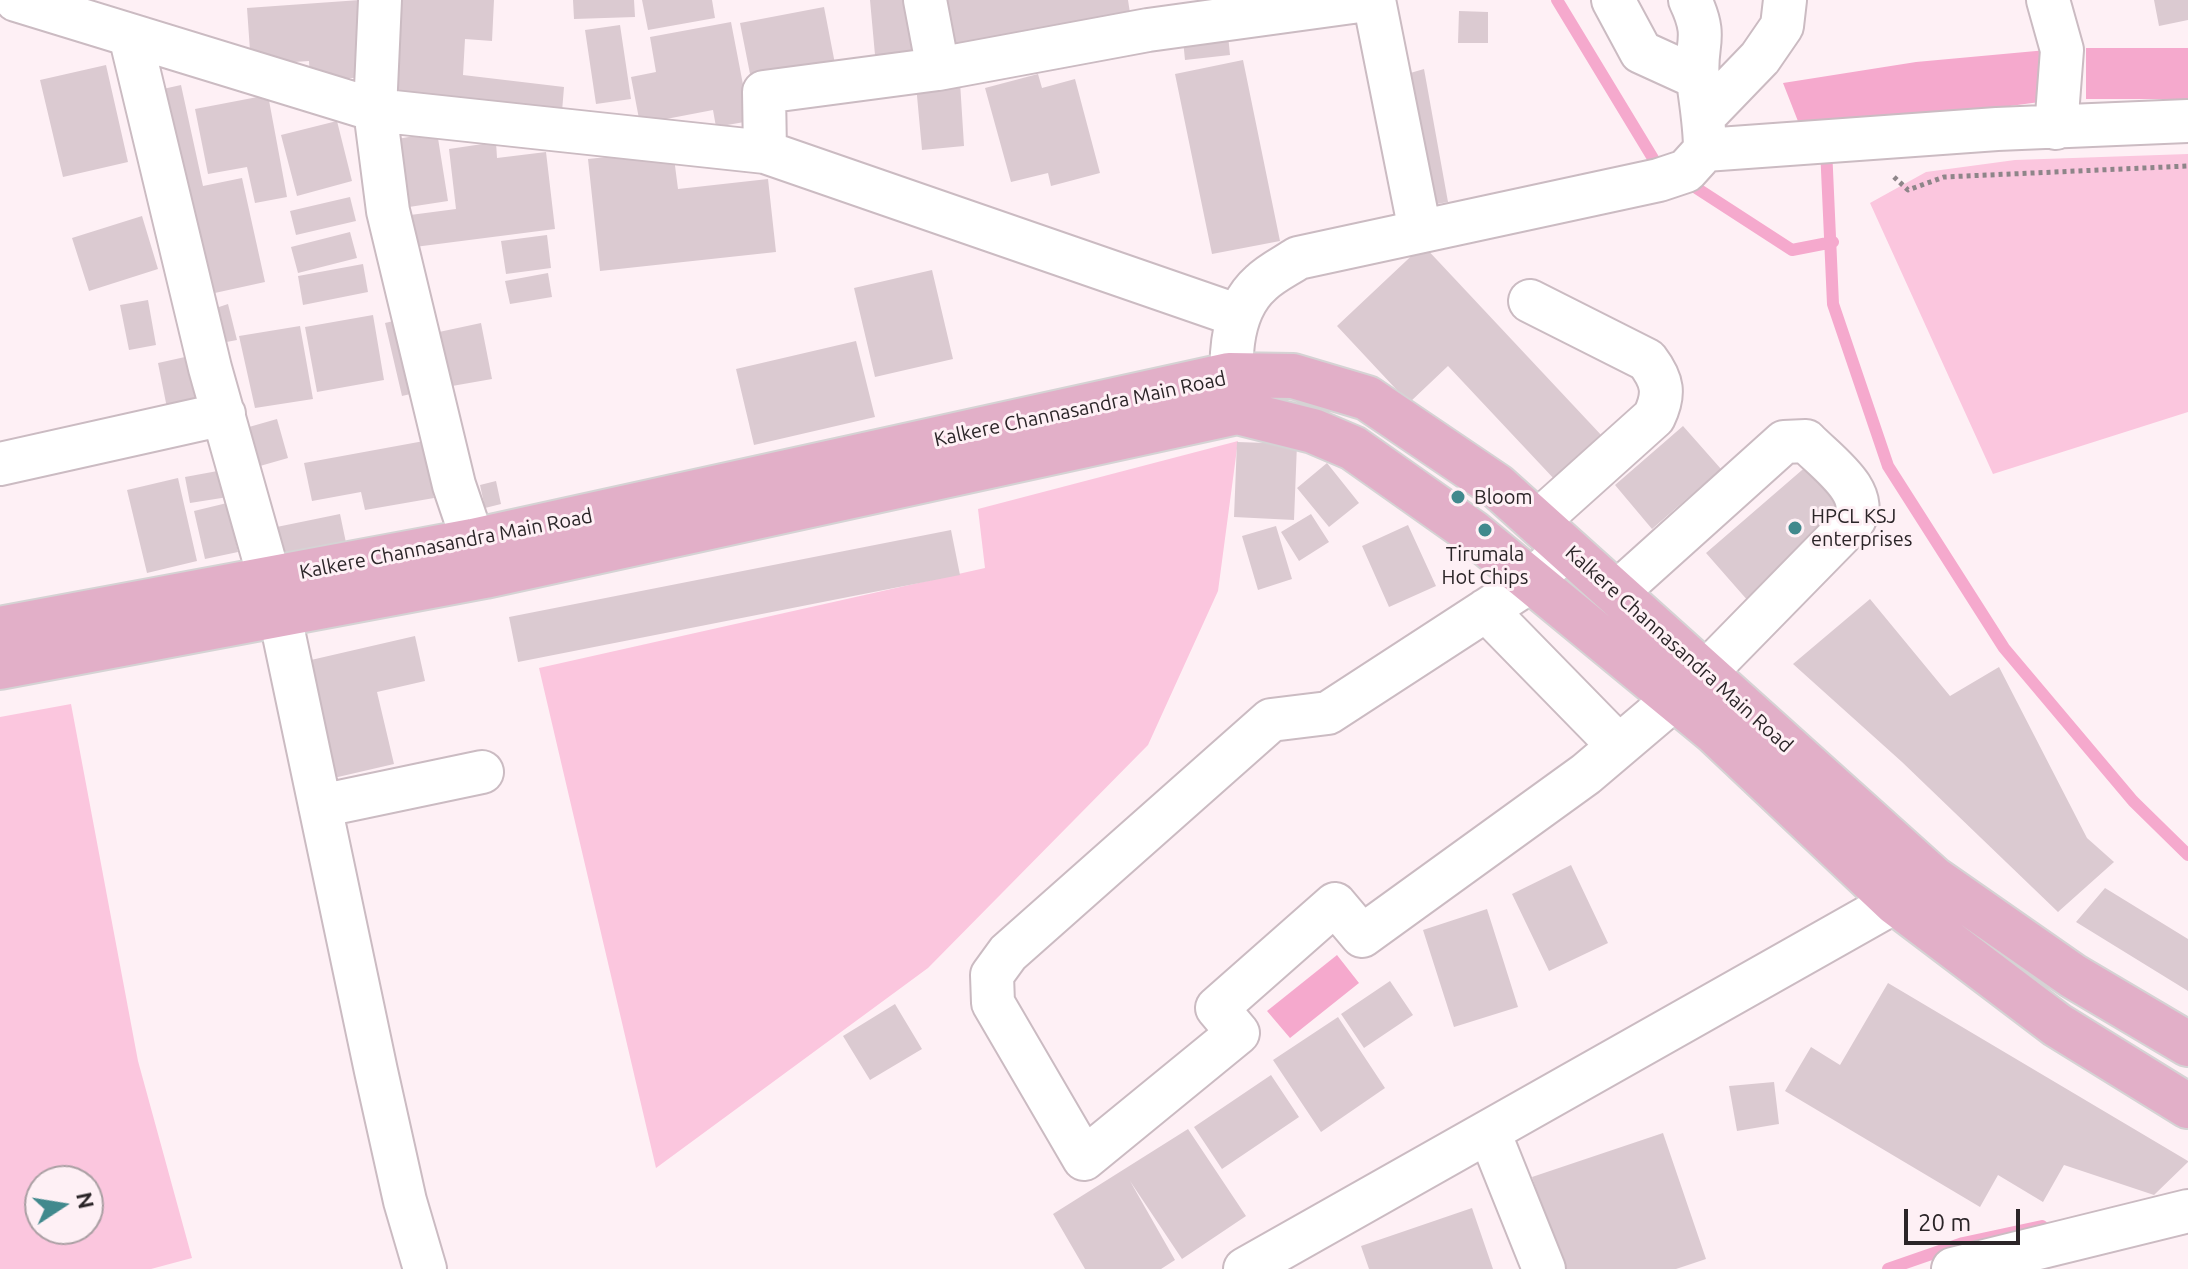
<!DOCTYPE html>
<style>
body{margin:0}
#map{position:relative;width:2188px;height:1269px;overflow:hidden;background:#fef0f5;font-family:Ubuntu,sans-serif}
canvas{display:block}
.north{position:absolute;left:24px;top:1165px;width:80px;height:80px;box-sizing:border-box;background:#fef0f5;border:2px solid #aa9fa3;border-radius:50%;rotate:78deg;font-size:22px;font-weight:700;line-height:32px;text-align:center;color:#2b2528}
.north::after{content:'';display:block;margin:auto;width:28px;height:36px;background:#41898d;clip-path:polygon(50% 0,100% 100%,50% 72%,0 100%)}
.scale{position:absolute;left:1904px;top:1209px;width:116px;height:36px;box-sizing:border-box;border:4px solid #2b2528;border-top:0;padding-left:10px;font-size:24px;line-height:28px;white-space:nowrap;color:#2b2528;-webkit-text-stroke:6px #fef0f5;paint-order:stroke}
</style>
<div id="map">
<canvas width="2188" height="1269"></canvas>
<div class="north">N</div>
<div class="scale">20 m</div>
</div>
<script>
const ctx = document.querySelector('canvas').getContext('2d');
ctx.lineJoin = 'round';
function paint(path, color) { ctx.fillStyle = color; ctx.fill(path, 'evenodd'); }
function stroke(path, color, width, dash) { ctx.strokeStyle = color; ctx.lineWidth = width; ctx.lineCap = dash ? 'butt' : 'round'; ctx.setLineDash(dash || []); ctx.stroke(path); }
function label(font, color, halo, rows, align = 'center') {
  ctx.font = font + ' Ubuntu,sans-serif'; ctx.lineWidth = 6; ctx.setLineDash([]); ctx.textBaseline = 'middle'; ctx.strokeStyle = halo; ctx.fillStyle = color; for (const [text, x, y, turn = 0] of rows) {
    ctx.save(); ctx.translate(x, y); ctx.rotate((+turn || 0) * Math.PI / 180); ctx.textAlign = isNaN(turn) ? turn : align; if (halo) ctx.strokeText(text, 0, 0); ctx.fillText(text, 0, 0); ctx.restore();
  }
}
const green = new Path2D(`
 M 2188,154 L 2188,412 L 1993,474 L 1870,203 L 1926,172 L 2015,160 Z
 M 1238,441 L 1218,591 L 1148,745 L 928,968 L 656,1168 L 539,668 L 985,568 L 978,509 Z
 M 71,704 L 138,1061 L 192,1258 L 151,1269 L 0,1269 L 0,717 ZM 40,1181 L 88,1181 L 88,1229 L 40,1229 Z`);
const water = new Path2D(`
 M 2086,48 L 2188,48 L 2188,99 L 2086,99 Z
 M 2047,50 L 2047,101 L 1803,134 L 1783,83 L 1916,62 Z
 M 1337,955 L 1359,983 L 1290,1038 L 1267,1011 Z`);
const stream = new Path2D(`
 M 1557,0 L 1654,160 L 1665,168
 M 1826,148 L 1833,304 L 1888,466 L 2004,648 L 2133,801 L 2188,855
 M 1684,180 L 1792,250 L 1833,242
 M 1888,1269 L 1963,1243 L 2042,1226`);
const building = new Path2D(`
 M 360,0 L 367,77 L 310,81 L 309,61 L 251,65 L 247,8 Z
 M 394,0 L 494,0 L 492,41 L 465,39 L 463,75 L 564,87 L 561,124 L 393,104 Z
 M 573,0 L 634,0 L 635,17 L 574,19 Z
 M 642,0 L 712,0 L 715,18 L 648,30 Z
 M 870,0 L 911,0 L 915,51 L 875,55 Z
 M 936,0 L 1128,0 L 1132,26 L 947,59 Z
 M 2154,0 L 2188,0 L 2188,20 L 2159,26 Z
 M 824,7 L 836,69 L 752,84 L 740,23 Z
 M 1459,11 L 1488,12 L 1488,43 L 1458,43 Z
 M 731,22 L 750,121 L 716,127 L 713,110 L 640,124 L 631,77 L 656,72 L 650,37 Z
 M 620,25 L 631,99 L 596,104 L 585,30 Z
 M 1227,25 L 1230,55 L 1185,60 L 1182,30 Z
 M 1243,60 L 1280,241 L 1212,254 L 1175,74 Z
 M 106,65 L 128,162 L 63,177 L 40,80 Z
 M 1424,69 L 1448,202 L 1425,206 L 1400,76 Z
 M 1038,74 L 1042,88 L 1075,79 L 1100,173 L 1051,186 L 1048,173 L 1011,182 L 985,88 Z
 M 960,82 L 964,146 L 922,150 L 916,85 Z
 M 181,85 L 203,186 L 242,178 L 265,282 L 201,296 L 154,91 Z
 M 268,95 L 287,197 L 255,203 L 247,167 L 208,174 L 195,109 Z
 M 337,121 L 352,181 L 297,196 L 281,135 Z
 M 437,132 L 448,201 L 396,209 L 386,141 Z
 M 496,142 L 497,158 L 546,152 L 555,229 L 399,249 L 395,217 L 456,209 L 449,149 Z
 M 673,150 L 678,189 L 768,179 L 776,252 L 600,271 L 588,159 Z
 M 350,197 L 356,221 L 296,235 L 290,211 Z
 M 142,216 L 158,269 L 89,291 L 72,238 Z
 M 350,232 L 357,258 L 298,273 L 291,247 Z
 M 547,235 L 551,268 L 506,274 L 501,241 Z
 M 1423,245 L 1603,437 L 1556,481 L 1448,366 L 1409,403 L 1337,326 Z
 M 363,264 L 368,292 L 303,305 L 298,276 Z
 M 932,270 L 953,359 L 875,377 L 854,288 Z
 M 548,273 L 552,297 L 510,304 L 505,281 Z
 M 148,300 L 156,345 L 129,350 L 120,305 Z
 M 228,304 L 237,340 L 216,344 L 207,311 Z
 M 373,315 L 384,380 L 317,392 L 305,327 Z
 M 402,319 L 419,392 L 402,396 L 385,323 Z
 M 481,323 L 492,379 L 435,389 L 425,335 Z
 M 300,326 L 313,399 L 255,408 L 239,336 Z
 M 856,341 L 875,417 L 754,445 L 736,369 Z
 M 185,357 L 197,403 L 167,408 L 158,363 Z
 M 277,419 L 288,458 L 246,470 L 235,431 Z
 M 1683,426 L 1721,469 L 1652,529 L 1615,485 Z
 M 424,441 L 434,498 L 365,510 L 361,492 L 312,501 L 304,463 Z
 M 1237,442 L 1297,444 L 1294,520 L 1234,517 Z
 M 1327,463 L 1359,503 L 1329,527 L 1297,488 Z
 M 1809,464 L 1858,521 L 1756,610 L 1706,553 Z
 M 223,470 L 228,497 L 190,503 L 185,477 Z
 M 178,478 L 197,561 L 147,573 L 127,490 Z
 M 496,481 L 501,504 L 485,508 L 480,485 Z
 M 227,503 L 238,552 L 205,559 L 194,511 Z
 M 340,514 L 349,557 L 270,573 L 262,530 Z
 M 1311,514 L 1329,542 L 1299,561 L 1281,532 Z
 M 1408,525 L 1436,586 L 1389,607 L 1362,546 Z
 M 1276,526 L 1292,579 L 1258,590 L 1242,536 Z
 M 951,530 L 960,575 L 518,662 L 509,617 Z
 M 1870,599 L 1950,696 L 1999,667 L 2087,838 L 2114,862 L 2058,912 L 1902,762 L 1793,664 Z
 M 415,636 L 425,681 L 377,692 L 394,764 L 325,780 L 298,663 Z
 M 1571,865 L 1608,943 L 1549,971 L 1512,894 Z
 M 2105,888 L 2188,939 L 2188,991 L 2076,922 Z
 M 1487,909 L 1518,1007 L 1454,1027 L 1423,930 Z
 M 1390,981 L 1413,1015 L 1364,1048 L 1341,1014 Z
 M 1888,983 L 2188,1161 L 2188,1162 L 2154,1195 L 2064,1165 L 2043,1202 L 1998,1175 L 1980,1207 L 1785,1091 L 1811,1047 L 1840,1065 Z
 M 895,1004 L 922,1049 L 870,1080 L 843,1036 Z
 M 1338,1017 L 1385,1088 L 1321,1132 L 1273,1060 Z
 M 1271,1075 L 1299,1117 L 1222,1169 L 1194,1127 Z
 M 1774,1082 L 1779,1124 L 1737,1131 L 1729,1086 Z
 M 1188,1129 L 1246,1216 L 1182,1259 L 1130,1181 L 1175,1260 L 1161,1269 L 1085,1269 L 1053,1214 Z
 M 1663,1133 L 1706,1259 L 1676,1269 L 1563,1269 L 1532,1177 Z
 M 1472,1208 L 1493,1269 L 1369,1269 L 1361,1246 Z`);
const path = new Path2D(`
 M 1894,177 L 1908,190 L 1944,177 L 2188,166`);
const minor = new Path2D(`
 M 16,0 L 375,110 L 765,152 L 1239,316
 M 380,0 L 375,110 L 388,211 L 454,485 L 473,541
 M 925,0 L 938,69
 M 1374,0 L 1420,231
 M 1613,0 L 1641,52 L 1698,78
 M 2048,0 L 2062,50 L 2056,128
 M 130,35 L 210,368 L 280,616 L 376,1071 L 405,1201 L 425,1269
 M 1705,115 L 1760,58 L 1782,26 L 1785,0
 M 1705,150 L 1997,129 L 2188,121
 M 765,152 L 764,92 L 938,69 L 1148,30 L 1367,0
 M 1530,301 L 1647,360 C 1663,381 1665,394 1654,417 L 1537,522
 M 1236,409 C 1228,369 1228,312 1261,283 C 1271,273 1286,266 1298,258 L 1659,180 L 1686,171 L 1705,150 C 1705,125 1701,104 1698,80 C 1694,43 1709,40 1690,0
 M 0,464 L 224,414
 M 1555,559 L 1531,581 L 1328,713 L 1271,720 L 1008,953 L 992,975 L 993,1003 L 1084,1159 L 1238,1033 L 1217,1008 L 1335,904 L 1362,936 L 1586,774 L 1705,673 L 1852,523 C 1874,494 1825,461 1806,441 L 1784,442 L 1616,593
 M 1486,610 L 1618,745
 M 320,806 L 482,772
 M 1489,1132 L 1544,1269
 M 1245,1269 L 1923,886
 M 1953,1269 L 2188,1211`);
const major = new Path2D(`
 M 0,629 L 473,541 L 1229,375 L 1293,376 L 1367,398 L 1497,486 L 1934,879 L 2073,976 L 2188,1044
 M 0,667 L 485,576 L 1237,412 L 1313,431 L 1353,448 L 1472,532 L 1715,732 L 1896,903 L 2057,1025 L 2188,1106`);
const markers = [
 [1458,497,8,"#41898d"],
 [1795,528,8,"#41898d"],
 [1485,530,8,"#41898d"]
];
const streetNames = [
 ["Kalkere Channasandra Main Road",1080,409,-12],
 ["Kalkere Channasandra Main Road",446,544,-11],
 ["Kalkere Channasandra Main Road",1679,649,42]
];
const poiNames = [
 ["Bloom",1474,497],
 ["HPCL KSJ",1811,516],
 ["enterprises",1811,539],
 ["Tirumala",1485,554,"center"],
 ["Hot Chips",1485,577,"center"]
];
paint(green, '#fbc6de');
paint(water, '#f5a9cd');
stroke(stream, '#f5a9cd', 12);
paint(building, '#dbcad1');
stroke(minor, '#cbbbc2', 46);
stroke(major, '#d5d3d4', 48);
stroke(path, '#8e8589', 5, [4, 4]);
stroke(minor, '#fff', 42);
stroke(major, '#e2afc8', 44);
for (const [x, y, r, color] of markers) { const dot = new Path2D(); dot.arc(x, y, r, 0, 2 * Math.PI); ctx.fillStyle = color; ctx.fill(dot); stroke(dot, '#fef0f5', 3); }
label('20px', '#2b2528', '#fef0f5', streetNames);
label('20px', '#2b2528', '#fef0f5', poiNames, 'left');
</script>
